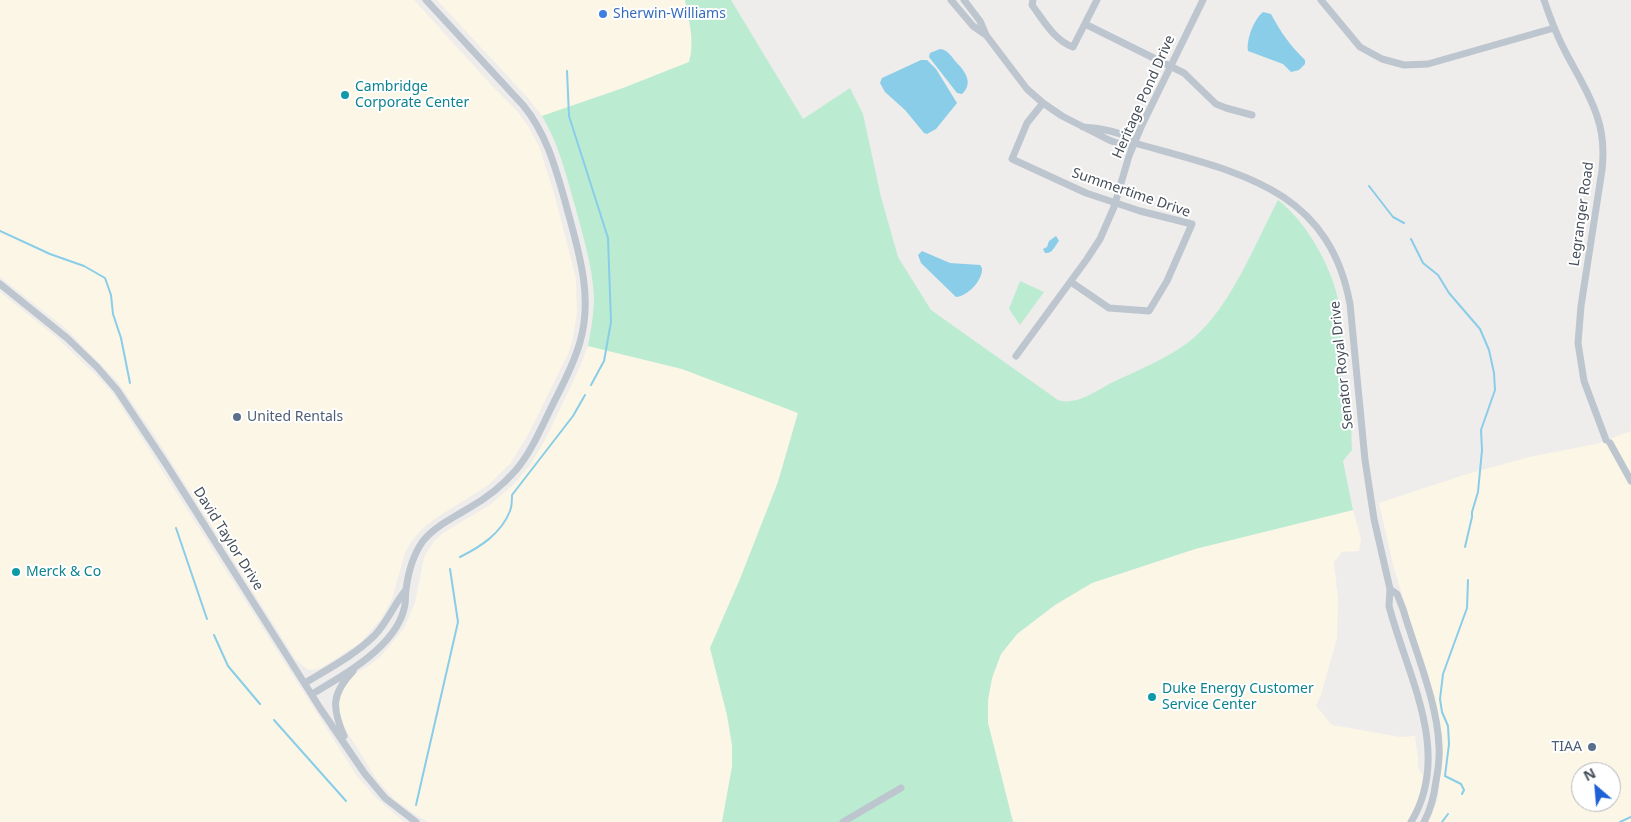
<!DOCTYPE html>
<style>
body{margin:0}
#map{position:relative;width:1631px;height:822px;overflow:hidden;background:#efecec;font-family:"Noto Sans",sans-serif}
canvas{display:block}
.north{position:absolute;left:1571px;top:762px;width:50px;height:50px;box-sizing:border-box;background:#fff;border:1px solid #b5b8bd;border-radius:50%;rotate:333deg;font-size:14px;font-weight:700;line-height:20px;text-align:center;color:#454e59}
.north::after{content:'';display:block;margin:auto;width:18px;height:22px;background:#1e61d7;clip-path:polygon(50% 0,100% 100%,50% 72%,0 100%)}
</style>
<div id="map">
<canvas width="1631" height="822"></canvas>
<div class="north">N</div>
</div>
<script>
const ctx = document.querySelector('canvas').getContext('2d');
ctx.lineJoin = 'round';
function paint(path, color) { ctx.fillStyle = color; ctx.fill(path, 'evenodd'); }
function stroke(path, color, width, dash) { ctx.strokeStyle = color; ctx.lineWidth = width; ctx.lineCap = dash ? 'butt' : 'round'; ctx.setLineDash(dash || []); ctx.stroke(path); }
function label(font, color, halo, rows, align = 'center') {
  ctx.font = font + ' "Noto Sans",sans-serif'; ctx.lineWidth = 4; ctx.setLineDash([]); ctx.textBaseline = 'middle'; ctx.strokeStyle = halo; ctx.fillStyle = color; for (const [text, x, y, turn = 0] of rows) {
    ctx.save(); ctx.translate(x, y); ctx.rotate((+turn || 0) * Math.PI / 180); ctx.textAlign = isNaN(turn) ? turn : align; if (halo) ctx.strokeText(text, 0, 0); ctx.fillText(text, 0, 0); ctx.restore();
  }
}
const commercial = new Path2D(`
 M 0,0 L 414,0 L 496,90 L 517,111 L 528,126 L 539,146 L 554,193 L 576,278 L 577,312 L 573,338 L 568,354 L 530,431 L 510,464 L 487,486 L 436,518 L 423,528 L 411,542 L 405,553 L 392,599 L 381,619 L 360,643 L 321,668 L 313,670 L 307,669 L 296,660 L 153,433 L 117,381 L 65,328 L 0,277 Z
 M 437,0 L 685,0 L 691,32 L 692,52 L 689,62 L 623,88 L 542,116 L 527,97 Z
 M 0,292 L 57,338 L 99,378 L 114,395 L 357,776 L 375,797 L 404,822 L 0,822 Z
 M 588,346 L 682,369 L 798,412 L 778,482 L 740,579 L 710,648 L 727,715 L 732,745 L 732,767 L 722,822 L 428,822 L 413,813 L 394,799 L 377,780 L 344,727 L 337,705 L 342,689 L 356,673 L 370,665 L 382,655 L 404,628 L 415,603 L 424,557 L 434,541 L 443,533 L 491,504 L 514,484 L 530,465 L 545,440 L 579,369 Z
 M 1631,431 L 1631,822 L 1429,822 L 1438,799 L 1443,750 L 1442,735 L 1437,708 L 1393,565 L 1379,503 L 1464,475 L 1529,457 L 1596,444 ZM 1581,772 L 1611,772 L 1611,802 L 1581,802 Z
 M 1353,510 L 1361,539 L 1359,551 L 1342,552 L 1334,562 L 1338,599 L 1337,638 L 1321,695 L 1316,706 L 1332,725 L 1401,737 L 1415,736 L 1418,758 L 1418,768 L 1423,775 L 1418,801 L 1408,822 L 1013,822 L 988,723 L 988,700 L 992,678 L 1001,654 L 1017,634 L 1055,605 L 1092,583 L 1195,549 Z`);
const green = new Path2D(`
 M 685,0 L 731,0 L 803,119 L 850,88 L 863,114 L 881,197 L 898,257 L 931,310 L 1058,400 C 1076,406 1096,391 1111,383 C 1137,371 1163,360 1186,344 C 1228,314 1254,246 1278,200 C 1308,223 1335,272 1340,310 C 1343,329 1339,349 1341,367 C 1343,385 1349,402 1351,420 C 1352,430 1351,440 1352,450 L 1343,461 L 1353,510 L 1195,549 L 1092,583 L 1055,605 L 1017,634 L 1001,654 L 992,678 L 988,700 L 988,723 L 1013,822 L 722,822 L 732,767 L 732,745 L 727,715 L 710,648 L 740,579 L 778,482 L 798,413 L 682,369 L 588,346 C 591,330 594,313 594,296 C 592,265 583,236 575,206 C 566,175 559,144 542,116 L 623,88 L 689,62 C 695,42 689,20 685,0 Z
 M 1020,281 L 1044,292 L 1020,325 L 1009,309 Z`);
const water = new Path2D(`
 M 1263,12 L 1271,14 C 1282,34 1289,44 1305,60 L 1305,64 L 1299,70 L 1291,72 L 1283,64 L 1248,51 C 1246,40 1254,19 1263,12 Z
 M 940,49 C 948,50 951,56 956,62 C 965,71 974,83 962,94 L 957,93 L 929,57 L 930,53 Z
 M 921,60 L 927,60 L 936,69 L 957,103 L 936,129 L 927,134 L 924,133 L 905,110 L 885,92 L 880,83 L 882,78 Z
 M 1056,236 L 1059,241 C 1055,245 1053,254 1045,253 L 1043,249 L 1047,247 L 1049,241 Z
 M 922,251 L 950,263 L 980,265 L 982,268 C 983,280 968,296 956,297 L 921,263 L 918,255 Z`);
const stream = new Path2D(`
 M 567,71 L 569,116 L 608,238 L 611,322 L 604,361 L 591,385
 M 1369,186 L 1393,217 L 1404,223
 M 0,231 L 50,254 L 84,266 L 105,278 L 111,295 L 113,314 L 121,338 L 130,383
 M 1411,239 L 1423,263 L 1438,275 L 1449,293 L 1480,329 L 1489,350 L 1494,373 L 1495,390 L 1481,430 L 1482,450 L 1478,492 L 1472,512 L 1472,517 L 1465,547
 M 176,528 L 207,619
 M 460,557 C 480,547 501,534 510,511 C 512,506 512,500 512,495 L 573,416 L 585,395
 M 214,635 L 228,666 L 260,704
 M 274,720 L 346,801
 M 1462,794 L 1464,790 L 1461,784 L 1445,776 L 1449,744 L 1448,726 L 1442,712 L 1440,699 L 1443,674 L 1467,608 L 1468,580
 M 416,805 L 458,622 L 450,569
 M 1442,822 L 1448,814
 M 1620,822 L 1631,817`);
const minor = new Path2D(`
 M 951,0 L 973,26 L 986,35
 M 964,0 L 980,21 L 986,35 L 1027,89 L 1043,103 L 1062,116 L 1109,140 L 1125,146 L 1135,143
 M 1033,0 L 1032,5 C 1044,21 1054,40 1073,47 L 1097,0
 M 1321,0 L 1360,47 L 1382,59 L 1404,65 L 1428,64 L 1554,28
 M 1544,0 C 1550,18 1557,36 1566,53 C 1577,74 1590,94 1597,116 C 1603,133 1604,152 1602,170 L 1581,306 L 1578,343 L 1584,381 L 1606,440
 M 1085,24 L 1184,73 L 1216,104 L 1226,108 L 1252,115
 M 1043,103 L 1027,123 L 1012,159 L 1086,193 L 1140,211 L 1192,224 L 1167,281 L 1149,311 L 1109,308 L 1071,282
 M 1083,127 C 1098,128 1126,132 1135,143 C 1234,172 1328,185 1350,304 L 1365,460 L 1374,519 L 1390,589 L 1389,606 C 1407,675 1453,753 1411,822
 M 0,284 L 67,338 L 97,367 L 117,390 L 166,464 L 320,708 L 365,774 L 385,798 L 416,822
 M 1016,356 L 1087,259 L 1100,239 L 1114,207 L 1129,156 L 1142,125 L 1203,0
 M 1610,443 L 1631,481
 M 1390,589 L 1397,594 L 1403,609 C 1415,650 1438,704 1439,747 C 1440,758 1438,770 1436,781 C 1434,796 1431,809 1424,822
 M 305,683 C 328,669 355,655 375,635 C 387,622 394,605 405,591
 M 312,694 C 343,676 395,647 404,609 C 406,603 405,597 406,590 C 408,573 413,555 423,541 C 435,526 453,518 469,508 C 487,498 502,486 516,470 C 532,451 542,426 553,404 C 563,384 574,364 580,342 C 594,294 577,247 565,201 C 555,166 546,133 523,105 L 426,0
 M 344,736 C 332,708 331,694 353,671
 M 843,822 L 901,788`);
const markers = [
 [603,14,5,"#3f7fe0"],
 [345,95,5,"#0f9aa8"],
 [237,417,5,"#5c6f8a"],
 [16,572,5,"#0f9aa8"],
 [1152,697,5,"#0f9aa8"],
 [1592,747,5,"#5c6f8a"]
];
const shopNames = [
 ["Sherwin-Williams",613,14]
];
const cultureNames = [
 ["Cambridge",355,87],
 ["Corporate Center",355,103],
 ["Merck & Co",26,572],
 ["Duke Energy Customer",1162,689],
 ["Service Center",1162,705]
];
const streetNames = [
 ["Heritage Pond Drive",1144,97,-66],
 ["Summertime Drive",1131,193,19],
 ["Legranger Road",1582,214,-82],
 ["Senator Royal Drive",1342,365,-96],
 ["David Taylor Drive",228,539,58]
];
const serviceNames = [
 ["United Rentals",247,417],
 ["TIAA",1582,747,"right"]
];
paint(commercial, '#fbf6e5');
paint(green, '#bbecd2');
paint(water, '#89cde8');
stroke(stream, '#89cde8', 2);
stroke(minor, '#bdc6ce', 7);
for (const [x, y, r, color] of markers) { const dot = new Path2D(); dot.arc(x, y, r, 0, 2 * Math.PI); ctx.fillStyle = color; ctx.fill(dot); stroke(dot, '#fff', 2); }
label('14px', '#366cbe', '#fff', shopNames, 'left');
label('14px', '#0d838f', '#fff', cultureNames, 'left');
label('14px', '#454e59', '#fff', streetNames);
label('14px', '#4e5e75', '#fff', serviceNames, 'left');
</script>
